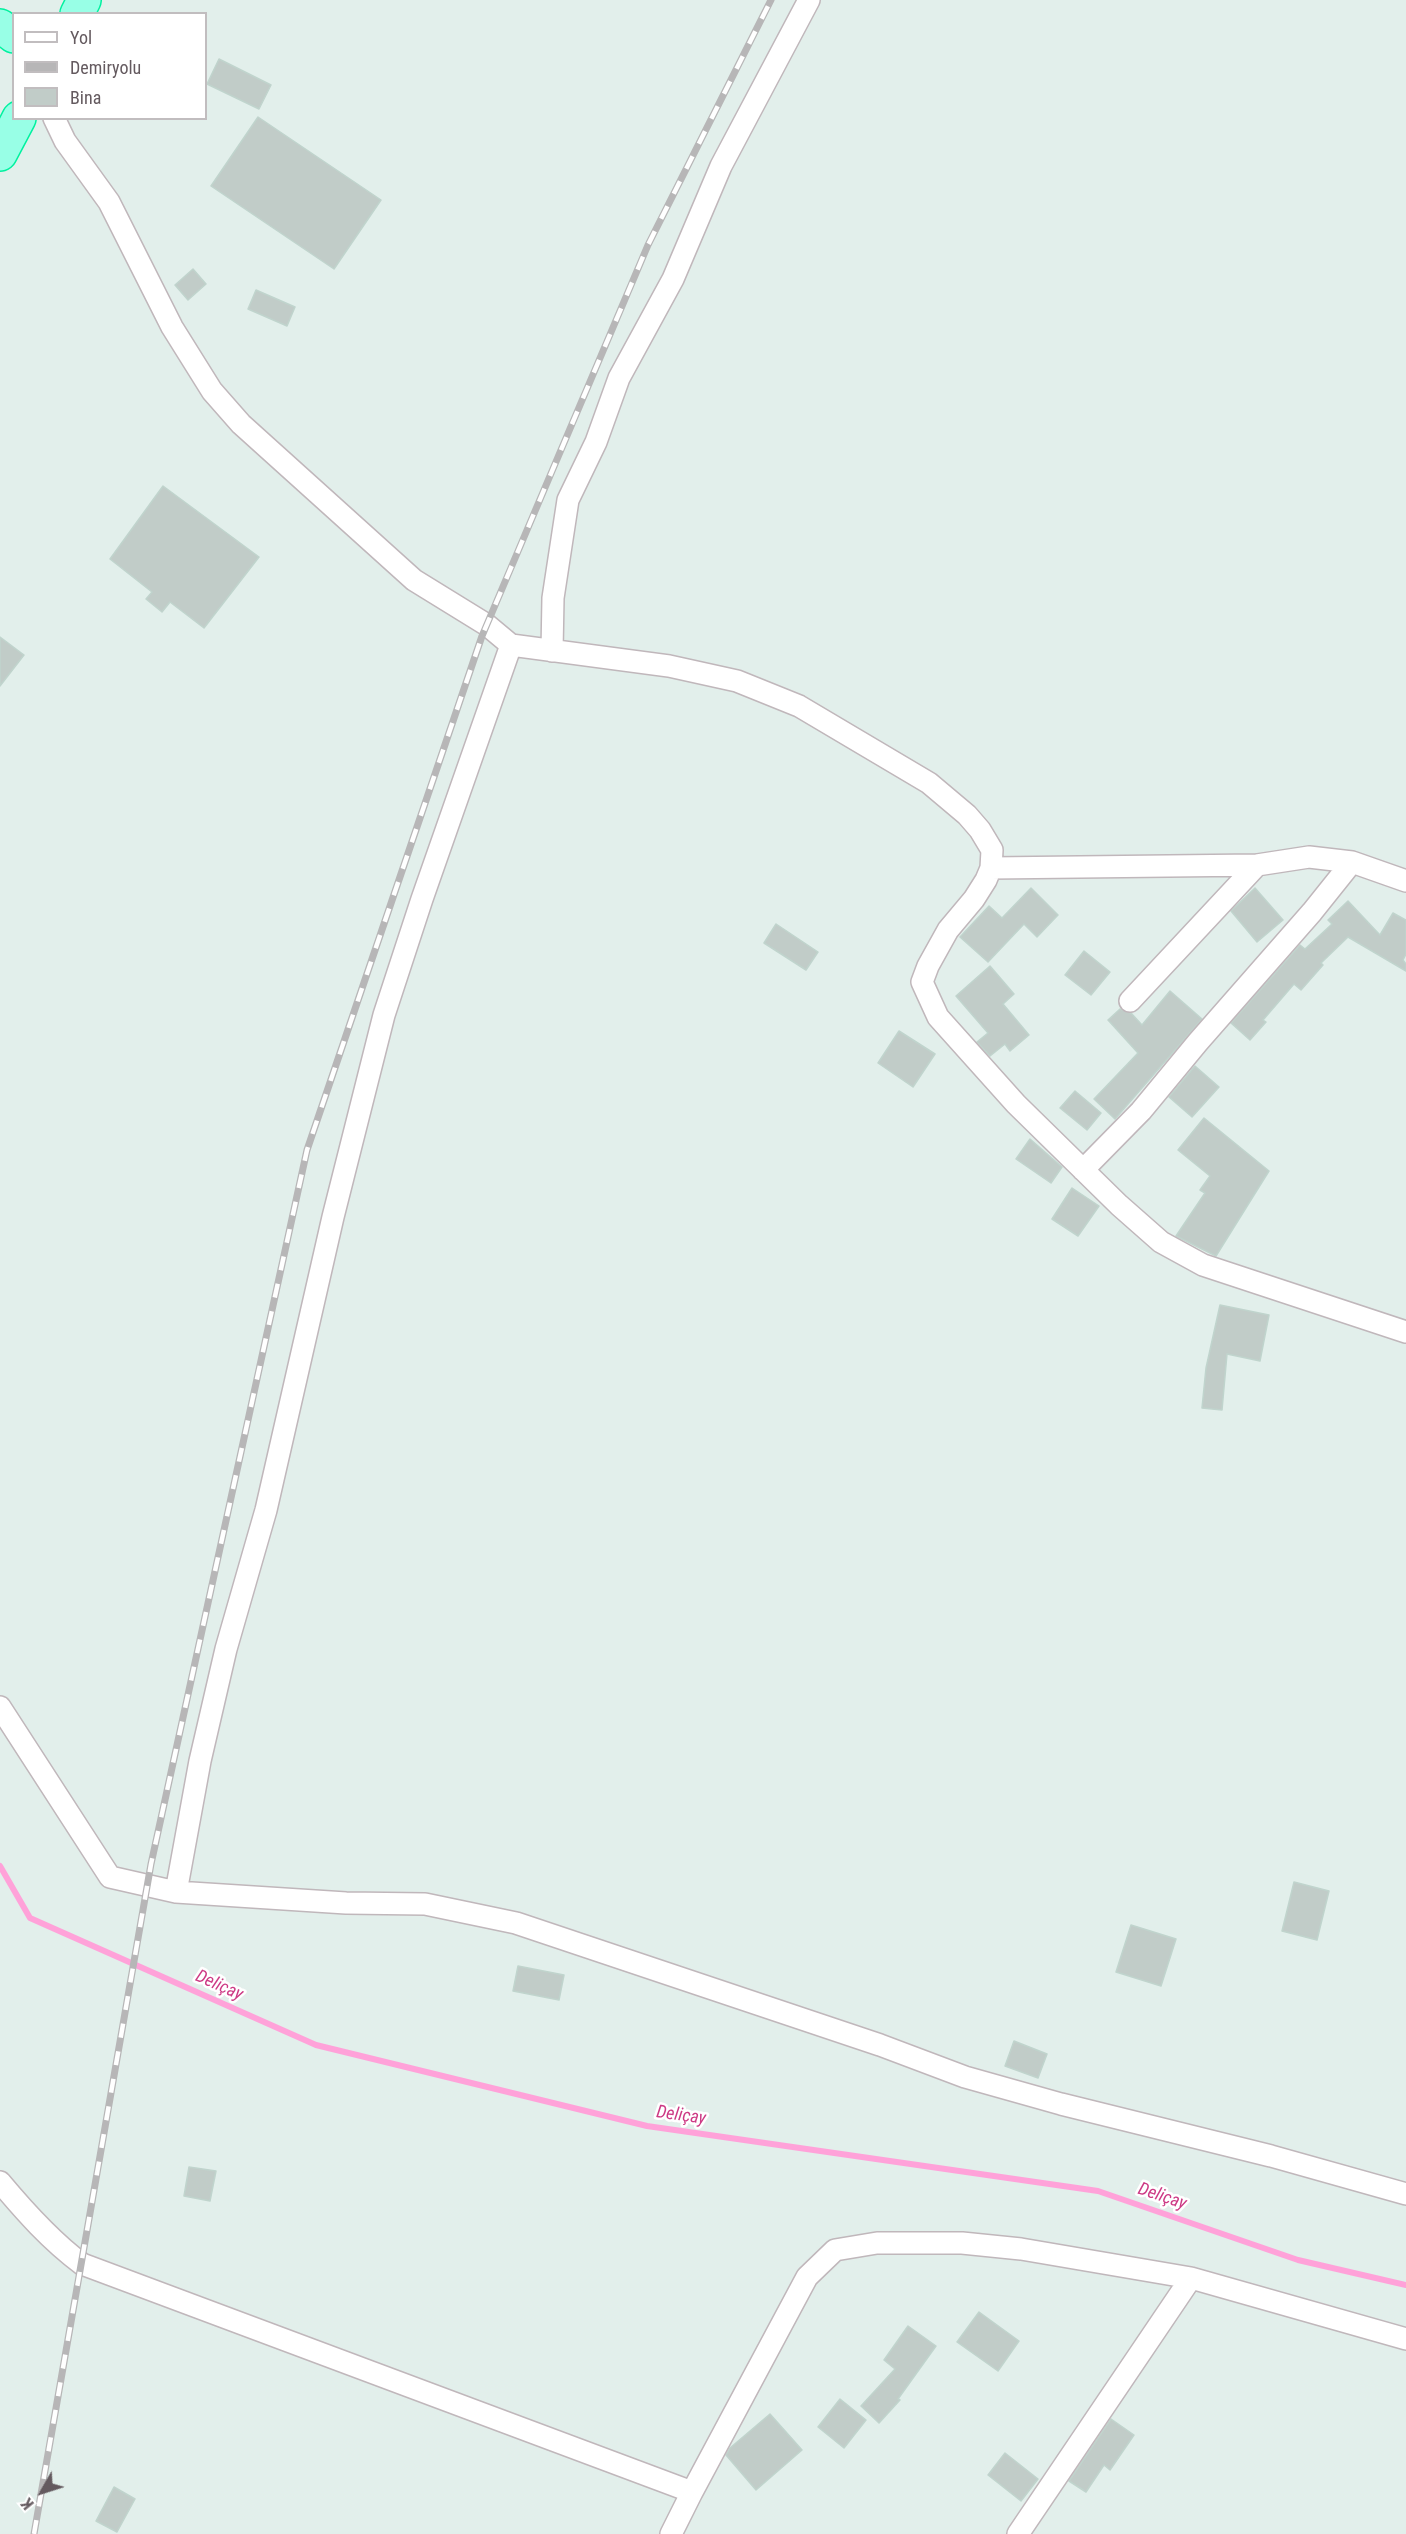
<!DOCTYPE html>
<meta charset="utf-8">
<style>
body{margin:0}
#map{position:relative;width:1406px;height:2534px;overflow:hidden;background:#e2efeb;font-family:"Roboto Condensed",sans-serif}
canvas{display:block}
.legend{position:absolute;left:12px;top:12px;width:195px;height:108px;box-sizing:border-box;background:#fff;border:2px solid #c1bdbf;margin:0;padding:8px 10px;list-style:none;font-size:18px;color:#645a5f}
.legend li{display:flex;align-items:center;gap:12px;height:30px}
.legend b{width:30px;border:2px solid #c1bdbf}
.north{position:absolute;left:12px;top:2462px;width:60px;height:60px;-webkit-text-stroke:4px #fff;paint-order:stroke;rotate:231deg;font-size:16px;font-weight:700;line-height:24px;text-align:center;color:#645a5f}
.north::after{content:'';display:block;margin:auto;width:21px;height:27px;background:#645a5f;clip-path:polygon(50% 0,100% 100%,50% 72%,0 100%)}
</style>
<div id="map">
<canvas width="1406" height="2534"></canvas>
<ul class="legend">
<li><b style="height:8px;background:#fff"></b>Yol</li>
<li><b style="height:8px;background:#b7b6b7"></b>Demiryolu</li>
<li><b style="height:16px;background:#c1ccc8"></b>Bina</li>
</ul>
<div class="north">K</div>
</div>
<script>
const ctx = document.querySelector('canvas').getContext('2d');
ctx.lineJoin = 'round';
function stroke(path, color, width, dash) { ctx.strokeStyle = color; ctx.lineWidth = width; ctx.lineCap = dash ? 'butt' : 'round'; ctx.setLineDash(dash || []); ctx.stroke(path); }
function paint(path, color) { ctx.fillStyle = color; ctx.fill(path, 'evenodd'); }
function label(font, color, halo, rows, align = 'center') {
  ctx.font = font + ' "Roboto Condensed",sans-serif'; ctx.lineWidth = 5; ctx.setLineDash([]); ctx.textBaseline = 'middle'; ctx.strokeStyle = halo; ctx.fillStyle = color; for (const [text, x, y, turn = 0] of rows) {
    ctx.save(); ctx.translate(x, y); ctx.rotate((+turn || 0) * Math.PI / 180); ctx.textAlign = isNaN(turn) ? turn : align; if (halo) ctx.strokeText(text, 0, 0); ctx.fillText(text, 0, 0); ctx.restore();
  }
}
const stream = new Path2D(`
 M 0,1866 L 30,1918 L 316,2045 L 647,2126 L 1098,2191 L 1298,2260 L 1406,2285`);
const building = new Path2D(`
 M 219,59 L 271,85 L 259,109 L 207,84 Z
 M 258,117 L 381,200 L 334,269 L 211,186 Z
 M 193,269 L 206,284 L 188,300 L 175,285 Z
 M 256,290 L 295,307 L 287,326 L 248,309 Z
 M 163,486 L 259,557 L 204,628 L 170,602 L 162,612 L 146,599 L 152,592 L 110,559 Z
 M 0,637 L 24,655 L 0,686 Z
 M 1031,888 L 1058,915 L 1037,937 L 1024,924 L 988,962 L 960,937 L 989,906 L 1002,918 Z
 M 1255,888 L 1283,920 L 1257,942 L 1231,911 Z
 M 1348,901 L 1380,935 L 1393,913 L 1406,920 L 1406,954 L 1403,960 L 1406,964 L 1406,971 L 1348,937 L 1321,963 L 1323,965 L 1301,990 L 1294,984 L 1263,1020 L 1266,1022 L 1250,1040 L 1231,1023 L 1300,945 L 1305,949 L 1332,924 L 1328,920 Z
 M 776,924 L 818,952 L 806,970 L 764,943 Z
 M 1084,951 L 1110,972 L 1091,995 L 1065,975 Z
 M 990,966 L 1014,994 L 1003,1004 L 1029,1035 L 1010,1051 L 1005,1044 L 990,1056 L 977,1042 L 988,1033 L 956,996 Z
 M 1170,991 L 1202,1019 L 1115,1119 L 1094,1099 L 1138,1053 L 1108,1020 L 1120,1009 L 1131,1013 L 1142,1025 Z
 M 899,1031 L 935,1054 L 913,1087 L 878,1063 Z
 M 1195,1066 L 1219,1087 L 1192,1117 L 1169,1097 Z
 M 1075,1091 L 1101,1113 L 1087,1130 L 1060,1108 Z
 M 1204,1118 L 1269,1171 L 1216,1256 L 1176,1236 L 1205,1193 L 1200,1190 L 1210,1176 L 1178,1150 Z
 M 1030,1139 L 1062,1167 L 1051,1183 L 1016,1159 Z
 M 1072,1188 L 1099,1206 L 1078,1236 L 1052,1219 Z
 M 1220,1305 L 1269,1315 L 1260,1361 L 1227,1354 L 1222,1410 L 1202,1408 L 1206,1368 Z
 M 1294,1882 L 1329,1891 L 1317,1940 L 1282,1931 Z
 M 1131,1925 L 1176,1939 L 1161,1986 L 1116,1972 Z
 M 518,1966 L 564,1975 L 559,2000 L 513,1991 Z
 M 1014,2041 L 1047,2054 L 1038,2078 L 1005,2066 Z
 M 189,2167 L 216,2171 L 210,2201 L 184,2196 Z
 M 979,2312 L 1019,2341 L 998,2371 L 957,2342 Z
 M 908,2326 L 936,2346 L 898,2399 L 900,2400 L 879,2423 L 861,2406 L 895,2369 L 884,2360 Z
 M 840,2399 L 866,2420 L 844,2448 L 818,2427 Z
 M 770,2414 L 802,2450 L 756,2490 L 726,2455 L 730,2448 Z
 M 1111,2419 L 1134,2435 L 1110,2470 L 1104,2465 L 1086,2492 L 1069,2481 Z
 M 1005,2453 L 1038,2479 L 1021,2501 L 988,2475 Z
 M 114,2487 L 135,2499 L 117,2532 L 96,2521 Z`);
const minor = new Path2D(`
 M 54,118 L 65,141 L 109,202 L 172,327 L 212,391 L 241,424 L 414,580 L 487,625 L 511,645 L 669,666 L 737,681 L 799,706 L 929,783 L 967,815 L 980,830 L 992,850 L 991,868 L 986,880 L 974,899 L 948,930 L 928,966 L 922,982 L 938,1017 L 1016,1104 L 1119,1205 L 1161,1242 L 1203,1265 L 1406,1332
 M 552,651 L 553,598 L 568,500 L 596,442 L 619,378 L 673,279 L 721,166 L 809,0
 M 991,868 L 1257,865 L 1309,857 L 1352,862 L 1406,881
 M 1130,1001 L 1257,865
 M 1083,1170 L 1141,1111 L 1198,1042 L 1312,912 L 1352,862
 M 0,1707 L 110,1877 L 176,1892 L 346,1903 L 425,1904 L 516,1923 L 880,2045 L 965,2077 L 1061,2104 L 1271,2156 L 1406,2194
 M 176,1892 L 200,1761 L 226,1649 L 266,1510 L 333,1217 L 384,1015 L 422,899 L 511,645
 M 0,2182 C 25,2212 51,2241 82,2264 L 692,2492 L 671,2534
 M 692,2492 L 807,2277 L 835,2250 L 877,2243 L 962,2243 L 1021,2249 L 1191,2278 L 1406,2339
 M 1018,2534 L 1191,2278`);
const trunk = new Path2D(`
 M 77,14 L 84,0
 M 0,26 L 14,36
 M 0,154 L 19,118`);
const rail = new Path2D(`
 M 34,2534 L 151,1864 L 307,1150 L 482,636 L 648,245 L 771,0`);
const waterNames = [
 ["Deliçay",219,1986,24],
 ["Deliçay",681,2116,8],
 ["Deliçay",1162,2197,19]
];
stroke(stream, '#ffa2d9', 6);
paint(building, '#c1ccc8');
stroke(building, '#c0d4cd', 1.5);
stroke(minor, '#c0b7bb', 24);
stroke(trunk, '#00f19f', 36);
stroke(minor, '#fff', 21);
stroke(trunk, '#98ffe6', 33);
stroke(rail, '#b7b6b7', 7);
stroke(rail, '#fff', 4.5, [14]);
label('italic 18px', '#cd3a85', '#fff', waterNames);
</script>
